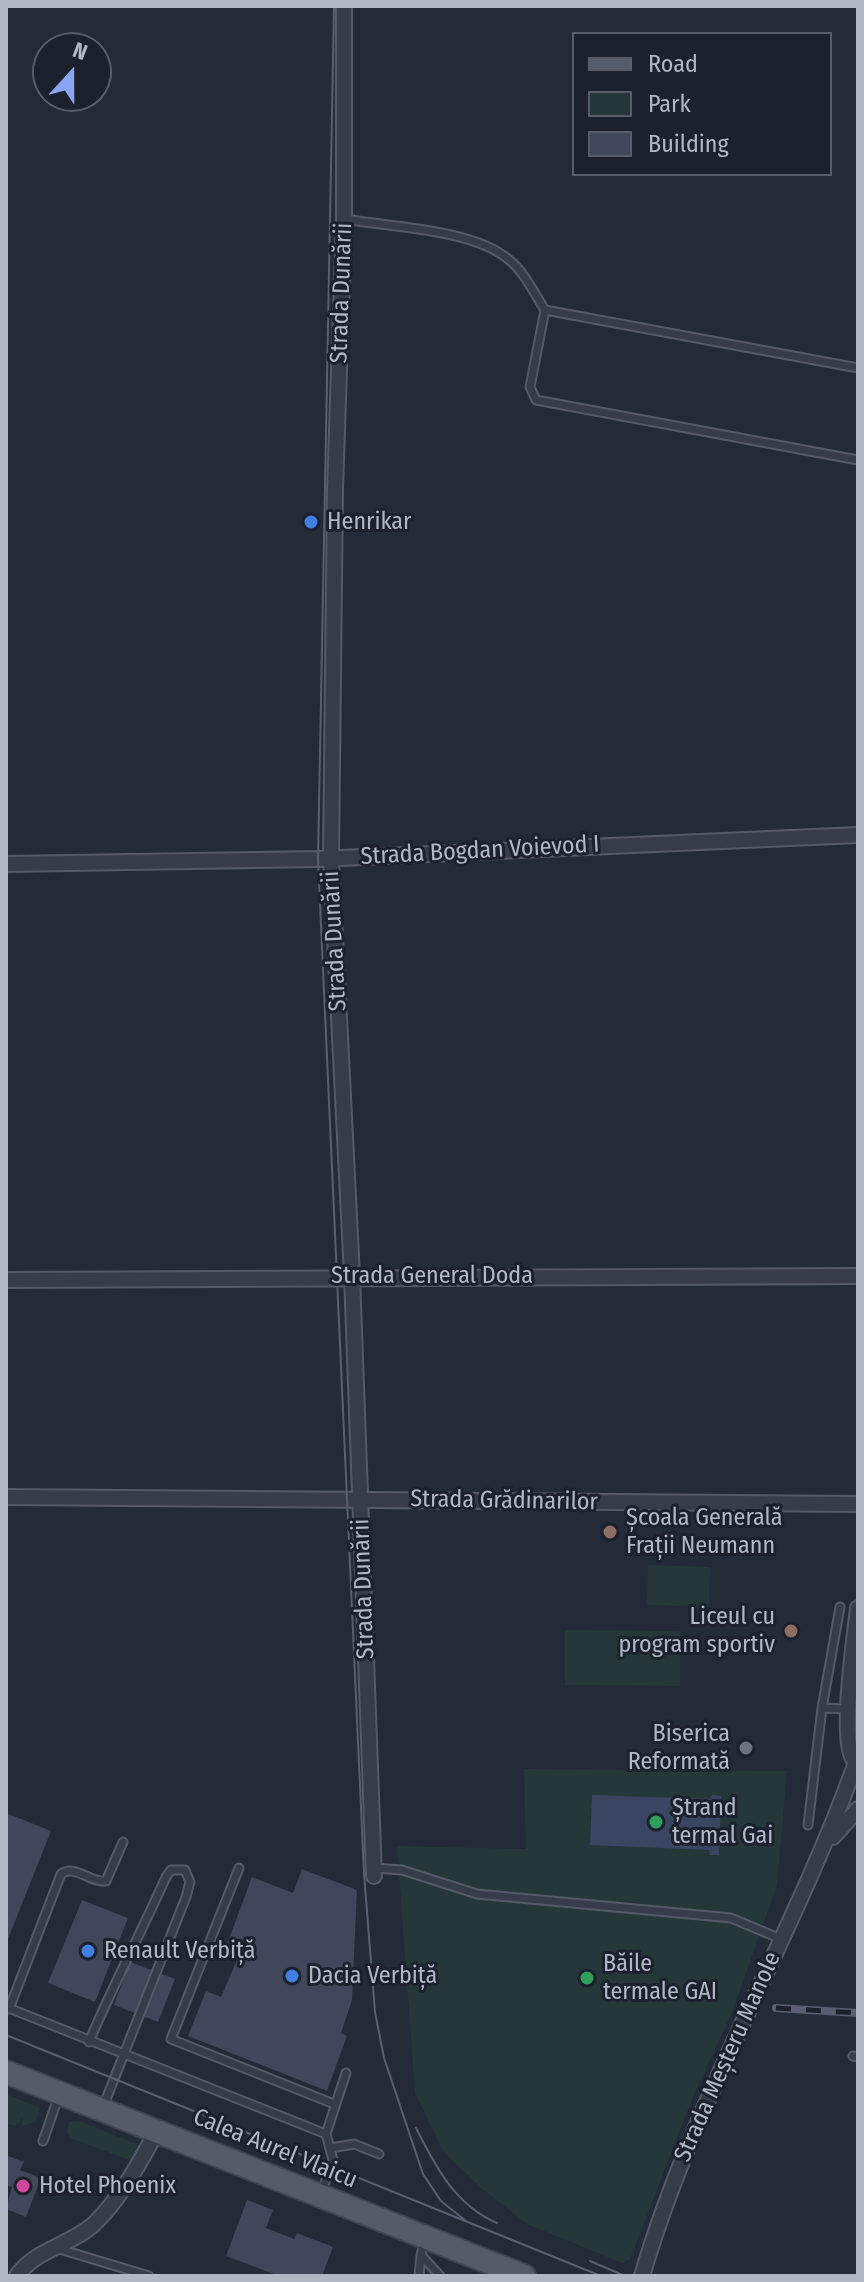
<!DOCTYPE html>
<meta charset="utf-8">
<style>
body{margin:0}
#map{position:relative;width:864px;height:2282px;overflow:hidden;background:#232a38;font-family:"Fira Sans Condensed",sans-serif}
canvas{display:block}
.frame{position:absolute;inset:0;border:8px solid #b1b7c5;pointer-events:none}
.legend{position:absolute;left:572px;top:32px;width:260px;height:144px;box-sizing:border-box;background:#1c212e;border:2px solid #585d6a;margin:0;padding:10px 14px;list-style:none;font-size:24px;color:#b1b7c5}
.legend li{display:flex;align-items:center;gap:16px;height:40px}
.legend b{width:40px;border:2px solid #585d6a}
.north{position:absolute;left:32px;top:32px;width:80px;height:80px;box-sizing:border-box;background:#1c212e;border:2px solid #585d6a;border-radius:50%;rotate:21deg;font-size:22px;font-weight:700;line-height:32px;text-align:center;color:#b1b7c5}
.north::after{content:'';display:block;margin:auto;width:28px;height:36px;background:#8ba6f1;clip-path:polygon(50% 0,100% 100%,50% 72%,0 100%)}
</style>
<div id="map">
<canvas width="864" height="2282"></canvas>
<div class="frame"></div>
<ul class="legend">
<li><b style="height:10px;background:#545b69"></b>Road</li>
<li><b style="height:22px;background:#26373a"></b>Park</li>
<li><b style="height:22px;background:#3f4758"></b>Building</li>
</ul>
<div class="north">N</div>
</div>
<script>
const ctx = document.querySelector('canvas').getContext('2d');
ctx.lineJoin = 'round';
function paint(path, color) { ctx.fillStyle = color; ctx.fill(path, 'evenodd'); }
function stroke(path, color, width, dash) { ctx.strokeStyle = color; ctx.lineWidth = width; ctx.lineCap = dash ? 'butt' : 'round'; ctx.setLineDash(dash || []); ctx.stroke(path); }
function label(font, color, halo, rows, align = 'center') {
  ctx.font = font + ' "Fira Sans Condensed",sans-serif'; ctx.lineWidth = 6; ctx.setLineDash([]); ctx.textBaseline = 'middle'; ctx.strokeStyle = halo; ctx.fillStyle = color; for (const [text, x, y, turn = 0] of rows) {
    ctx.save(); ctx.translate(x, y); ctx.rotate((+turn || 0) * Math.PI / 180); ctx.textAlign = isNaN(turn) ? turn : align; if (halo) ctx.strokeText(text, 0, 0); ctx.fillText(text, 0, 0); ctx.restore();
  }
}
const green = new Path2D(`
 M 648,1565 L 710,1567 L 709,1607 L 647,1605 Z
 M 565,1630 L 680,1631 L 680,1686 L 565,1685 Z
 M 524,1769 L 787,1771 L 777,1885 L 733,2010 L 693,2097 L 630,2259 L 622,2263 L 527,2224 L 481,2188 L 443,2151 L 415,2093 L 397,1846 L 526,1849 Z
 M 6,2094 L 40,2108 L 36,2122 L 22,2126 L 22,2118 L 15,2126 L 6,2124 Z
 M 79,2121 L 137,2144 L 140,2151 L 134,2162 L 70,2138 L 67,2131 L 69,2122 Z`);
const water = new Path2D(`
 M 592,1795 L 711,1799 L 712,1795 L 721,1796 L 719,1855 L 710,1855 L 709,1850 L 590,1845 Z`);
const building = new Path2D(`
 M 6,1813 L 51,1831 L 6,1944 Z
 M 302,1869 L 357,1890 L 352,2000 L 341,2033 L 347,2036 L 327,2091 L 188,2036 L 206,1991 L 221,1997 L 237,1960 L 223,1955 L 252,1877 L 293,1893 Z
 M 82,1900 L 128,1918 L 95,2002 L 48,1983 Z
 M 130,1962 L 175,1979 L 158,2022 L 114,2005 Z
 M 6,2155 L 24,2162 L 20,2170 L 41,2178 L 26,2217 L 6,2209 L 12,2187 L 6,2185 Z
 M 247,2200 L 273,2210 L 266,2228 L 294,2239 L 297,2233 L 333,2247 L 322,2276 L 279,2276 L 226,2256 Z`);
const service = new Path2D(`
 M 345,219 C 390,227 473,229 508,259 C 524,271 534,293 545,310 L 530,387 L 536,400 L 858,460
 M 545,310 L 858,368
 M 822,1708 L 848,1709
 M 808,1825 L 822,1708 L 840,1607
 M 239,1868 L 171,2039 L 334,2104
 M 374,1868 L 402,1870 L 477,1894 L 731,1918 L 781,1939
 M 6,2007 L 326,2134
 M 9,2009 L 61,1874 C 75,1864 90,1883 106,1881 L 123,1842
 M 89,2042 C 113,1985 141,1933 166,1877 L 171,1870 L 185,1870 L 190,1882 L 186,1897 L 103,2107
 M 853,2056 L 858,2057
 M 43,2141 L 58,2098
 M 331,2148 L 354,2144 L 379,2154
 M 321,2194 L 333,2160 L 326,2134 L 346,2073
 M 424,2242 L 421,2255 L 440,2276
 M 56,2248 L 149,2276
 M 419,2276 L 421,2255`);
const minor = new Path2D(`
 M 344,6 L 344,219 L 335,490 L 331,858 L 352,1276 L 374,1876
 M 6,864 L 318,859 L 858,835
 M 6,1280 L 858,1276
 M 6,1497 L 858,1504
 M 854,1760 C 839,1741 855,1637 858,1608
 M 833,1837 L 858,1809
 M 17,2276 C 34,2250 71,2245 94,2224 C 120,2199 140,2162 157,2131
 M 642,2276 C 694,2099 791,1941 854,1768`);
const primary = new Path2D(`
 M 6,2072 L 524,2276`);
const tram = new Path2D(`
 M 334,6 L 318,859 L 364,1874 L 375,2012 L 384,2058 L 423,2174 L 441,2201 L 466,2221
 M 6,2035 L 601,2276
 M 416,2128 C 436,2167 455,2205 497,2223
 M 590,2261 L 625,2276`);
const rail = new Path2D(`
 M 776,2008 L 858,2013`);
const markers = [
 [311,522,8,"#3f7fe0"],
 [610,1532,8,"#8d6e63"],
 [791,1631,8,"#8d6e63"],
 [746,1748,8,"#6b7280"],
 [656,1822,8,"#2e9e5b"],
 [88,1951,8,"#3f7fe0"],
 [292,1976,8,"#3f7fe0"],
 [587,1978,8,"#2e9e5b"],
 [23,2186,8,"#d1479c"]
];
const streetNames = [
 ["Strada Dunării",342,293,-88],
 ["Strada Bogdan Voievod I",480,851,-3],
 ["Strada Dunării",335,941,-93],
 ["Strada General Doda",432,1276],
 ["Strada Grădinarilor",504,1501,1],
 ["Strada Dunării",364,1589,-92],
 ["Strada Meșteru Manole",728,2057,-66],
 ["Calea Aurel Vlaicu",275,2149,22]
];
const poiNames = [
 ["Henrikar",327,522],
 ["Școala Generală",626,1518],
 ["Frații Neumann",626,1546],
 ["Liceul cu",775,1617,"right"],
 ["program sportiv",775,1645,"right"],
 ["Biserica",730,1734,"right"],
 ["Reformată",730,1762,"right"],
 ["Ștrand",672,1808],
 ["termal Gai",672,1836],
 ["Renault Verbiță",104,1951],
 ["Băile",603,1964],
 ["termale GAI",603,1992],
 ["Dacia Verbiță",308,1976],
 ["Hotel Phoenix",39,2186]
];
paint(green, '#26373a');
paint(water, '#394561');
paint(building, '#3f4758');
stroke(service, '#545a67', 11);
stroke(minor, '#545a67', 18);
stroke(primary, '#404552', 26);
stroke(service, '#363c49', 7);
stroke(minor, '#363c49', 14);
stroke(primary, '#545b69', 22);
stroke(tram, '#595f70', 2);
stroke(rail, '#595f70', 8);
stroke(rail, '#1c212e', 5, [15]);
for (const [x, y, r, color] of markers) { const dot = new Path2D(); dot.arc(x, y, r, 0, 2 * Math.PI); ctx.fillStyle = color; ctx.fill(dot); stroke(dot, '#1c212e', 3); }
label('24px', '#b1b7c5', '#1c212e', streetNames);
label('24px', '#b1b7c5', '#1c212e', poiNames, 'left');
</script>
